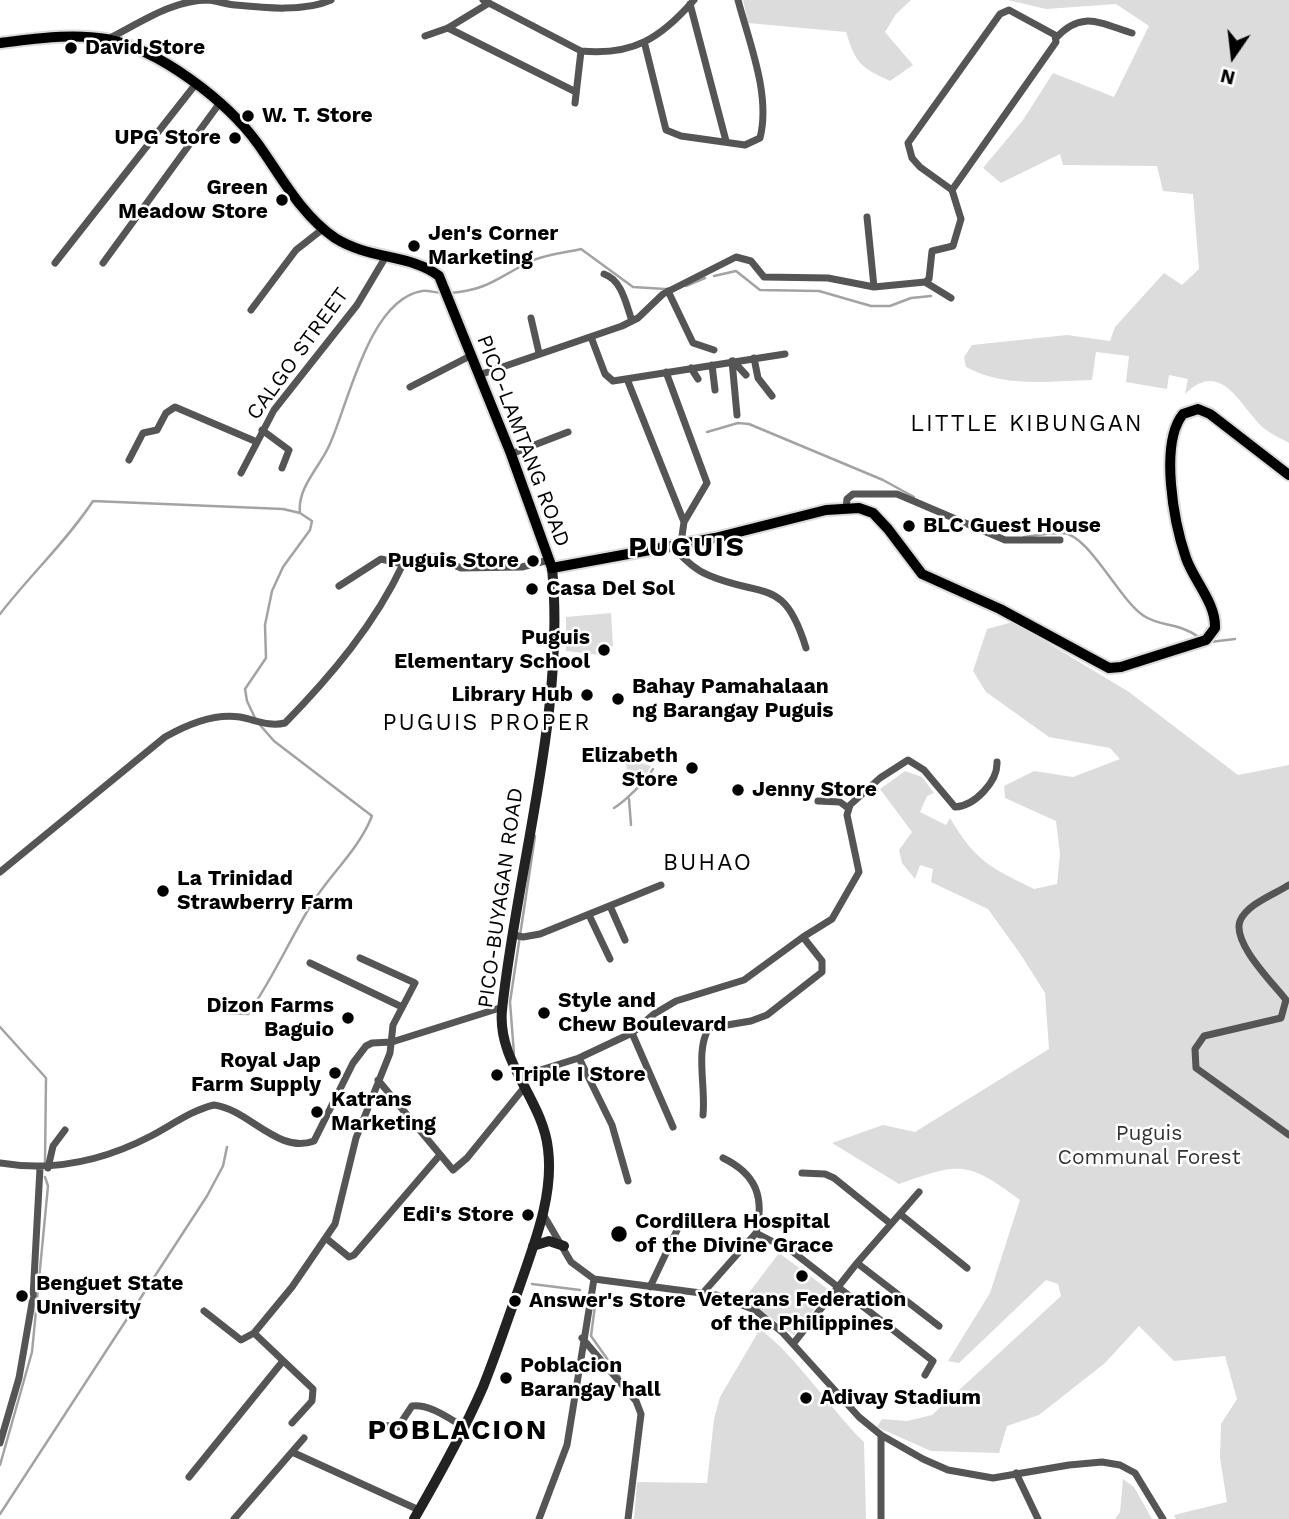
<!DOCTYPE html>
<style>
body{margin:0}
#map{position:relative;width:1289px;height:1519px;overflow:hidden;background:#fff;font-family:"Work Sans",sans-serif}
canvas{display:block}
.north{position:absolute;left:1198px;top:21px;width:70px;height:70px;-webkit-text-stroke:5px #fff;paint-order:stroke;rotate:194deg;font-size:19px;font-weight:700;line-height:28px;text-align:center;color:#000}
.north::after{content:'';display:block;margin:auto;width:24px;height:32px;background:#000;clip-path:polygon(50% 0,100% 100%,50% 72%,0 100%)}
</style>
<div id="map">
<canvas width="1289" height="1519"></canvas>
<div class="north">N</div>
</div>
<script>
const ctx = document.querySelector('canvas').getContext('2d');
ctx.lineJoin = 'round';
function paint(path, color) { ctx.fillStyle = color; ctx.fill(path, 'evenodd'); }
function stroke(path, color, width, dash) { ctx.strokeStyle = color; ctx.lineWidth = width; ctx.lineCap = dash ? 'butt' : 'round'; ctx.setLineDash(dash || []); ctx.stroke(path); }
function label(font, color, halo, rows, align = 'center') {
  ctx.font = font + ' "Work Sans",sans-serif'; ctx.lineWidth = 5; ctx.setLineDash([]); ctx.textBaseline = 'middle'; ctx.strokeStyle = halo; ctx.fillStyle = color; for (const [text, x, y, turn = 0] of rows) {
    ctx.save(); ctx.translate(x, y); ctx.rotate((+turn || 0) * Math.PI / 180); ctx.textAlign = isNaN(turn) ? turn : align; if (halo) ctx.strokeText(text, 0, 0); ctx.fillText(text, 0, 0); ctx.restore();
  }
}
const green = new Path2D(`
 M 743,0 L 911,0 L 896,14 L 885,32 L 913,65 L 890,81 C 860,67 856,64 846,32 L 748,23 Z
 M 1008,0 L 1289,0 L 1289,443 C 1281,438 1272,435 1265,429 C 1242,411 1223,356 1185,394 L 1188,379 L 1169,375 L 1167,389 L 1126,382 L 1129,356 L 1096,352 L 1092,380 C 1049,381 1004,388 966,367 L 964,357 L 972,345 L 1067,335 L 1110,341 L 1115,327 L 1164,273 L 1182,285 L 1199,269 L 1193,194 L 1163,191 L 1157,166 L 1063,165 L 1060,154 L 1001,183 L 983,168 L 1023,120 L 1053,73 L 1114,97 L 1149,26 L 1116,4 L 1046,9 Z
 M 611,613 L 613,646 L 601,655 L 566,651 L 566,617 Z
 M 1013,622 L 1129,692 L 1238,775 L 1289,765 L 1289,1519 L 1176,1519 L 1174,1515 L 1227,1502 L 1220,1458 L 1221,1424 L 1237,1399 L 1225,1356 L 1174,1361 L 1139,1326 L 1105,1363 L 1039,1415 L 1007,1426 L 999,1453 L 931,1451 L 877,1427 L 882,1419 L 907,1421 L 932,1415 L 1061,1296 L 1058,1284 L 1046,1280 L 959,1363 L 948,1361 L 990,1293 L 1020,1200 C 966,1160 960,1163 899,1184 L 832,1143 L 883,1125 L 915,1132 L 1049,1049 L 1045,993 L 1021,955 L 988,909 L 931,882 L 933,869 L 920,865 L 915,879 L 902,863 L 899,850 L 912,832 L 880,789 L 905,771 L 922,777 L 934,793 L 927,796 L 920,812 L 946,825 L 950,818 C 976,862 990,867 1034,889 L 1057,884 L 1060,854 L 1056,821 L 1005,798 L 1004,786 L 1034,771 L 1073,777 L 1120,759 L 1110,748 L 1049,737 L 986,692 L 973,671 L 987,629 Z
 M 625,758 L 651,766 L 645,777 L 630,788 Z
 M 779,1253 L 829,1290 L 794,1335 L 745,1298 Z
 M 760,1329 C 800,1360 827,1406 864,1442 L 866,1519 L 634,1519 L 637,1482 L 707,1483 L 714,1419 L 720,1397 Z
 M 1123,1479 L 1134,1487 L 1152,1519 L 1115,1519 L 1120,1512 Z`);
const stream = new Path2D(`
 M 714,276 L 736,271 L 760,290 L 819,291 L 871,306 L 890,306 L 911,298 L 931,296
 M 686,286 L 705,278
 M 450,293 C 487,290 496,279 527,263 C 541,255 565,253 581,249 L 633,287 L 665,289
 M 707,432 L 738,423 L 749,424 L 883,480 L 914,497
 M 300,513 C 297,488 319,468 329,446 C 348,406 368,300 422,291 C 428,290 436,293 443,293
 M 1024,537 C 1036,536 1050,532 1062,533 C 1088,533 1119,600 1144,616 C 1161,627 1177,622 1199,637
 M 0,614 C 30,575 66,542 93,501 L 283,509 L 300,513 L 312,521 L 310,530 L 283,567 L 272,591 L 265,625 L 266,658 L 245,689 L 247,701 L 256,720
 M 1210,642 L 1235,639
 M 629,799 L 631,825
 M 614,808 C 624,802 647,780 653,769
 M 226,1013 L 248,1014 C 272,980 289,941 311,905 C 330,874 358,851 372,816 L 274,741 L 260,725
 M 0,1027 L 46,1078 L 45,1162
 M 514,1054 L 510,1002 L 535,836
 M 532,1284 L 580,1290
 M 596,1298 L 591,1336 L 620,1377
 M 0,1465 L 32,1352 L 48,1186 L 45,1177
 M 0,1514 L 207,1196 L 223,1166 L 227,1147`);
const street = new Path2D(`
 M 483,0 L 581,51 C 633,56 661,38 694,0
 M 690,4 L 726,141
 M 448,28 L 576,92
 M 425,36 L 448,28 L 489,3
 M 1056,38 C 1081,10 1100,23 1132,33
 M 108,39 C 140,23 172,0 208,0 C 217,1 226,4 235,5 C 265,8 304,12 331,0
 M 645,45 L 666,130 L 681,136 L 745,145 L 760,138 C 771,95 749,42 738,0
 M 575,103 L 581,51
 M 867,217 L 874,287
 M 55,263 L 195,85
 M 103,263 L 219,104
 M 604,274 C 622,280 626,304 632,321
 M 925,282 L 951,298
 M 668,291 L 693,343 L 714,350
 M 251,310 L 296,250 L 324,228
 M 531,318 L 539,353
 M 591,337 L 605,374 L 613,381 L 785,354
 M 754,358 L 758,378 L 772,396
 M 732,361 L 737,415
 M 733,361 L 746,375
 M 712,365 L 715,390
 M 691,368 L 698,379
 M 666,372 L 707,483 L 684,522 L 681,543
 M 479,375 L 622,326 L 638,318 L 663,294 L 736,257 L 751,261 L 764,277 L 828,278 L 874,287 L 925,282 L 929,279 L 932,251 L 953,246 L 961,219 L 952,190 L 920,167 L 912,158 L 908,143 L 1000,14 L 1009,10 L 1055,35 L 1056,42 L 952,190
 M 627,379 L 684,522
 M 410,387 L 470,356
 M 262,430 L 289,450 L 282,468
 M 511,454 L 568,432
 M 129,460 L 143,433 L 157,430 L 166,413 L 175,407 L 257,442
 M 241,473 L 274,410 L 357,305 L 385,258
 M 846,508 L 847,499 L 853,494 L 897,494 L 1005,540 L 1060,540
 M 670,545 C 682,556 693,569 708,575 C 764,599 784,576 806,648
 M 339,586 L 381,559 L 403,564 L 435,557 L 461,568 L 522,567 L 549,560
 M 818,801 L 840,802 L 848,808
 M 0,872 L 165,737 C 186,725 215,713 240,717 C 256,720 269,727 285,723 C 331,676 375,624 403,564
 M 1289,885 C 1275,894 1247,904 1240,921 C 1232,943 1273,983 1286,1000 L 1281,1018 L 1204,1036 L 1195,1049 L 1196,1068 L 1289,1135
 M 610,906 L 625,940
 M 589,915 L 610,959
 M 514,935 L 523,937 L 540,934 L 661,885
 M 310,963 L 402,1007
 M 632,1033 L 673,1127
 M 579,1058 L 612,1125 L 628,1181
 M 518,1077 L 579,1058 L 632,1033 L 654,1014 L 676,1001 L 744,980 L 803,937
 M 378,1080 L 453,1170 L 467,1158 L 523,1089
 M 703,1115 C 706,1087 695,1050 709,1028 L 751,1021 L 767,1015 L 822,972 L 822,961 L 803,937 L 832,919 L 859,872 L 847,815 L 850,805 L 880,778 L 908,760 L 924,770 L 955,807 C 975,806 998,781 997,762
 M 723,1158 C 756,1174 765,1197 756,1233 L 793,1252 L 933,1361 L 925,1375
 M 0,1163 C 54,1172 103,1161 151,1136 C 172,1125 192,1110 214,1105 C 248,1109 279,1155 314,1141 L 353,1063 L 366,1046 L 372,1043 L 392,1042 L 503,1007
 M 48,1168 L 53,1146 L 65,1130
 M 802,1173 L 825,1174 L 834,1178 L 891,1224
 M 543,1214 L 571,1262 L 594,1279 L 716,1295 L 755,1310 L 782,1332 L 859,1417 L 881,1435 L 923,1459 L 948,1470 L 993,1478 L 1069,1465 L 1102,1462 L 1120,1465 L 1135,1473 L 1163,1519
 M 900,1214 L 967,1268
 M 327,1239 L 349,1257 L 354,1255 L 439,1156
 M 857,1263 L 939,1326
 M 650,1287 L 678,1228
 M 702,1294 L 756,1233
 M 204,1311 L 241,1340 L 254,1333
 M 582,1338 L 636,1401 L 641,1414 L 628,1519
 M 793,1344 L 857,1263 L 919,1192
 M 292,1423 L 312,1401 L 313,1389 L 254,1333 L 292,1287 L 335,1224 L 356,1138 L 390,1053 L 393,1025 L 415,983 L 360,958
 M 381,1425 L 398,1427 L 412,1406 C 430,1404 448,1418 464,1427
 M 881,1435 L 881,1519
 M 0,1443 L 19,1378 L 33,1297 L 40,1168
 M 292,1452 L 419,1510
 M 1016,1473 L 1038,1519
 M 189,1477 L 283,1361
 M 234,1519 L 304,1438
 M 539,1519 L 567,1445 L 594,1279`);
const secondary = new Path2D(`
 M 533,1246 L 549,1241 L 564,1246
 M 414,1519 C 439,1476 463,1433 483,1387 C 496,1355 507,1321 519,1288 C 534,1244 554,1196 548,1149 C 543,1100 497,1062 502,1010 C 517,868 566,710 552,568`);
const primary = new Path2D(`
 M 0,43 C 35,39 71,33 106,39 C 159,49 227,101 258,144 C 281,176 301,215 335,238 C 370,260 411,254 439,276 L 511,454 L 552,568 L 715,538 L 826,510 L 859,508 L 873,513 L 888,529 L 922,574 L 1000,609 L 1109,668 L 1121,667 L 1206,640 L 1215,628 C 1216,603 1194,581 1186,558 C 1174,523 1159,444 1183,414 L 1198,409 L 1210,414 L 1289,475`);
const markers = [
 [71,48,7,"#000"],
 [248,116,7,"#000"],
 [235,138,7,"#000"],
 [282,200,7,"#000"],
 [414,246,7,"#000"],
 [909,526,7,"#000"],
 [533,561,7,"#000"],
 [532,589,7,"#000"],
 [604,650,7,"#000"],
 [587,695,7,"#000"],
 [618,699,7,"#000"],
 [692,768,7,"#000"],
 [738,790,7,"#000"],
 [163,891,7,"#000"],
 [544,1013,7,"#000"],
 [348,1018,7,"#000"],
 [335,1073,7,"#000"],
 [497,1075,7,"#000"],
 [317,1112,7,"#000"],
 [528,1215,7,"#000"],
 [619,1234,9,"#000"],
 [802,1276,7,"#000"],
 [22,1296,7,"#000"],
 [515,1301,7,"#000"],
 [506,1378,7,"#000"],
 [806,1398,7,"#000"]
];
const poiNames = [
 ["David Store",85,48],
 ["W. T. Store",262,116],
 ["UPG Store",221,138,"right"],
 ["Green",268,188,"right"],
 ["Meadow Store",268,212,"right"],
 ["Jen's Corner",428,234],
 ["Marketing",428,258],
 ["BLC Guest House",923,526],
 ["Puguis Store",519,561,"right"],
 ["Casa Del Sol",546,589],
 ["Puguis",590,638,"right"],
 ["Elementary School",590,662,"right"],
 ["Bahay Pamahalaan",632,687],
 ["ng Barangay Puguis",632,711],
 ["Library Hub",573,695,"right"],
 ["Elizabeth",678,756,"right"],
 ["Store",678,780,"right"],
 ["Jenny Store",752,790],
 ["La Trinidad",177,879],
 ["Strawberry Farm",177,903],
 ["Style and",558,1001],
 ["Chew Boulevard",558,1025],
 ["Dizon Farms",334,1006,"right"],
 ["Baguio",334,1030,"right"],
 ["Royal Jap",321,1061,"right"],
 ["Farm Supply",321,1085,"right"],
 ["Triple I Store",511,1075],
 ["Katrans",331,1100],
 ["Marketing",331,1124],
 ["Edi's Store",514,1215,"right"],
 ["Cordillera Hospital",635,1222],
 ["of the Divine Grace",635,1246],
 ["Benguet State",36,1284],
 ["University",36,1308],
 ["Veterans Federation",802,1300,"center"],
 ["of the Philippines",802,1324,"center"],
 ["Answer's Store",529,1301],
 ["Poblacion",520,1366],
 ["Barangay hall",520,1390],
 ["Adivay Stadium",820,1398]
];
const streetNames = [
 ["CALGO STREET",298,354,-54],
 ["PICO-LAMTANG ROAD",523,441,69],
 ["PICO-BUYAGAN ROAD",501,898,-82]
];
const parkNames = [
 ["Puguis",1149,1134],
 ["Communal Forest",1149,1158]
];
const neighbourhoodNames = [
 ["LITTLE KIBUNGAN",1027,424],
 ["PUGUIS PROPER",487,723],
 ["BUHAO",708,863]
];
const districtNames = [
 ["PUGUIS",687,548],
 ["POBLACION",458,1431]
];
paint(green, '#dcdcdc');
stroke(stream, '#a3a3a3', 2.5);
stroke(primary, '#dbdbdb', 14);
stroke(street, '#555', 7);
stroke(secondary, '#222', 10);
stroke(primary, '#000', 10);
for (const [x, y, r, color] of markers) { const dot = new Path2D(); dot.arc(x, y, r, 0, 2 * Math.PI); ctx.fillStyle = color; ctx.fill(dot); stroke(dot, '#fff', 2.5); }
label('bold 21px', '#000', '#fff', poiNames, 'left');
label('21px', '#000', '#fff', streetNames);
label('21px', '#333', '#fff', parkNames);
ctx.letterSpacing = '2px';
label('23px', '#000', '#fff', neighbourhoodNames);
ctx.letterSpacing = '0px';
ctx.letterSpacing = '2px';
label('bold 28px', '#000', '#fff', districtNames);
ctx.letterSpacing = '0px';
</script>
